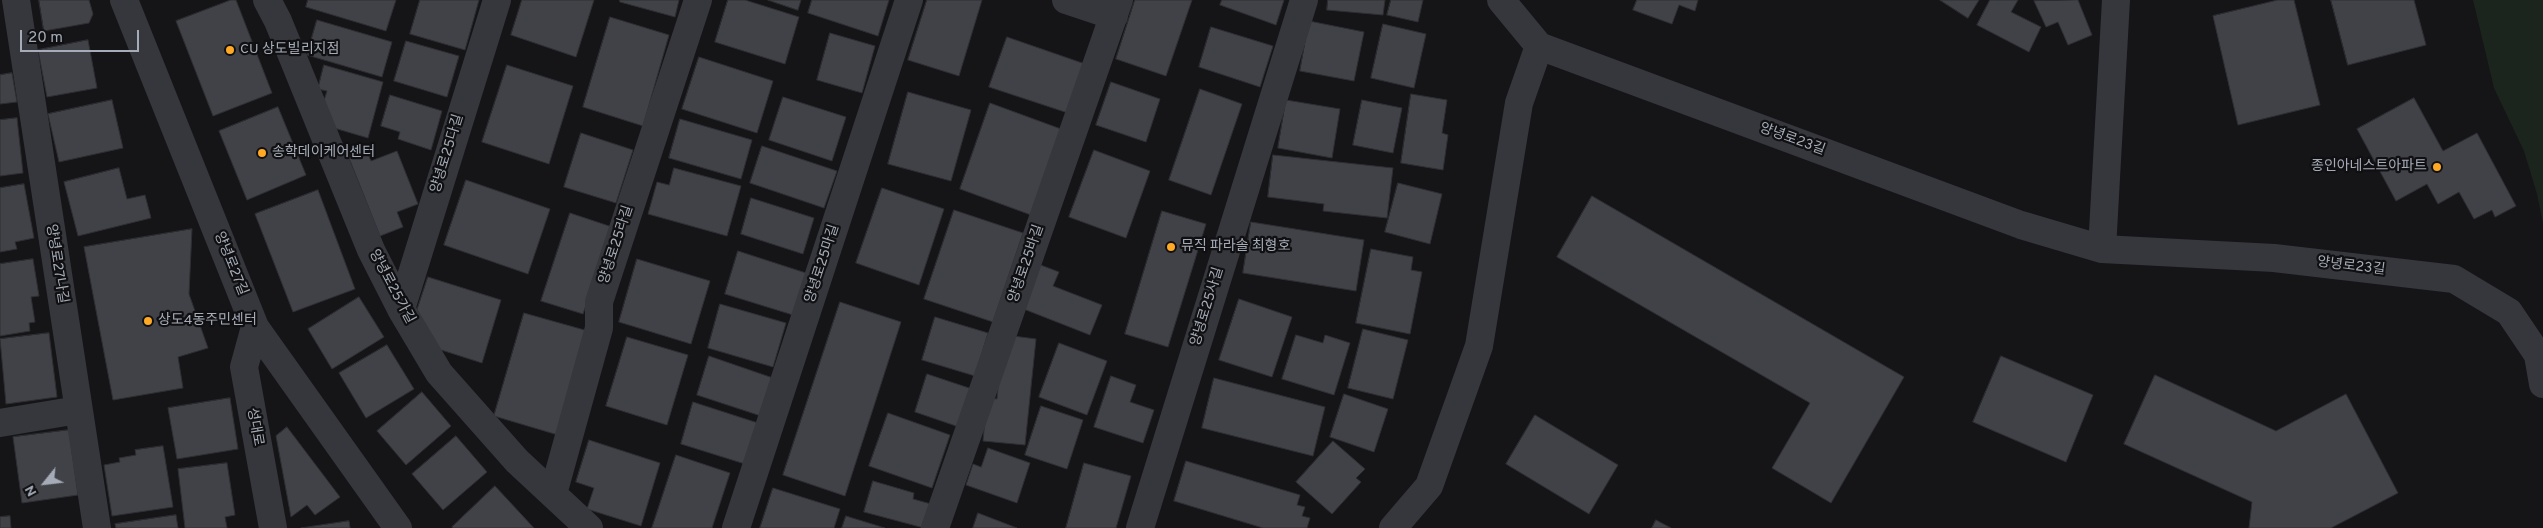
<!DOCTYPE html>
<meta charset="utf-8">
<style>
body{margin:0}
#map{position:relative;width:2543px;height:528px;overflow:hidden;background:#151517;font-family:Overpass,sans-serif}
canvas{display:block}
.north{position:absolute;left:20px;top:458px;width:50px;height:50px;-webkit-text-stroke:4px #101012;paint-order:stroke;rotate:241deg;font-size:14px;font-weight:700;line-height:20px;text-align:center;color:#a5acb8}
.north::after{content:'';display:block;margin:auto;width:18px;height:22px;background:#a5acb8;clip-path:polygon(50% 0,100% 100%,50% 72%,0 100%)}
.scale{position:absolute;left:20px;top:30px;width:119px;height:22px;box-sizing:border-box;border:2px solid #a5acb8;border-top:0;padding-left:6px;font-size:15px;line-height:18px;white-space:nowrap;color:#a5acb8;-webkit-text-stroke:4px #101012;paint-order:stroke}
</style>
<div id="map">
<canvas width="2543" height="528"></canvas>
<div class="north">N</div>
<div class="scale">20 m</div>
</div>
<script>
const ctx = document.querySelector('canvas').getContext('2d');
ctx.lineJoin = 'round';
function paint(path, color) { ctx.fillStyle = color; ctx.fill(path, 'evenodd'); }
function stroke(path, color, width, dash) { ctx.strokeStyle = color; ctx.lineWidth = width; ctx.lineCap = dash ? 'butt' : 'round'; ctx.setLineDash(dash || []); ctx.stroke(path); }
function label(font, color, halo, rows, align = 'center') {
  ctx.font = font + ' Overpass,"Noto Sans KR",sans-serif'; ctx.lineWidth = 4.5; ctx.setLineDash([]); ctx.textBaseline = 'middle'; ctx.strokeStyle = halo; ctx.fillStyle = color; for (const [text, x, y, turn = 0] of rows) {
    ctx.save(); ctx.translate(x, y); ctx.rotate((+turn || 0) * Math.PI / 180); ctx.textAlign = isNaN(turn) ? turn : align; if (halo) ctx.strokeText(text, 0, 0); ctx.fillText(text, 0, 0); ctx.restore();
  }
}
const green = new Path2D(`
 M 2473,0 L 2543,0 L 2543,223 L 2537,194 L 2524,151 L 2494,88 Z`);
const building = new Path2D(`
 M 39,0 L 89,0 L 93,14 L 89,23 L 44,31 Z
 M 231,0 L 236,0 L 272,93 L 213,116 L 176,21 Z
 M 308,0 L 396,0 L 386,31 L 306,7 Z
 M 420,0 L 479,0 L 465,50 L 410,34 Z
 M 522,0 L 594,0 L 576,57 L 511,35 Z
 M 620,0 L 679,0 L 675,17 L 620,2 Z
 M 728,0 L 745,0 L 799,17 L 785,64 L 715,42 Z
 M 768,0 L 801,0 L 798,10 Z
 M 812,0 L 889,0 L 878,36 L 808,13 Z
 M 927,0 L 982,0 L 959,76 L 908,60 Z
 M 1135,0 L 1192,0 L 1166,76 L 1116,59 Z
 M 1222,0 L 1284,0 L 1276,25 L 1220,5 Z
 M 1328,0 L 1385,0 L 1383,15 L 1327,10 Z
 M 1391,0 L 1423,0 L 1418,22 L 1387,15 Z
 M 1637,0 L 1698,0 L 1695,11 L 1679,5 L 1672,24 L 1633,10 Z
 M 1940,0 L 1979,0 L 1968,18 Z
 M 1990,0 L 2018,0 L 2011,12 L 2041,27 L 2029,52 L 1977,25 Z
 M 2078,0 L 2092,35 L 2068,45 L 2058,22 L 2046,27 L 2034,1 Z
 M 2278,0 L 2294,0 L 2320,105 L 2238,125 L 2213,16 Z
 M 2331,0 L 2414,0 L 2426,45 L 2348,65 Z
 M 610,17 L 669,35 L 643,126 L 583,107 Z
 M 317,20 L 392,42 L 382,77 L 307,55 Z
 M 1309,21 L 1364,32 L 1354,81 L 1300,71 Z
 M 1383,24 L 1426,34 L 1414,88 L 1371,78 Z
 M 1211,27 L 1273,46 L 1260,87 L 1199,67 Z
 M 830,33 L 875,46 L 862,93 L 817,80 Z
 M 1007,37 L 1088,65 L 1071,114 L 989,87 Z
 M 88,40 L 97,88 L 47,97 L 38,50 Z
 M 406,41 L 459,56 L 447,97 L 394,81 Z
 M 699,57 L 773,81 L 757,133 L 682,109 Z
 M 324,65 L 383,82 L 368,138 L 334,128 L 322,107 L 327,91 L 318,89 Z
 M 507,65 L 573,86 L 549,164 L 482,142 Z
 M 12,73 L 17,102 L 0,104 L 0,75 Z
 M 1111,82 L 1160,99 L 1146,142 L 1096,125 Z
 M 1200,89 L 1242,104 L 1211,195 L 1169,180 Z
 M 908,92 L 971,110 L 951,181 L 888,164 Z
 M 1411,94 L 1447,100 L 1442,133 L 1448,135 L 1443,170 L 1401,163 Z
 M 390,95 L 442,111 L 431,150 L 398,139 L 400,132 L 381,126 Z
 M 783,97 L 846,117 L 832,161 L 769,140 Z
 M 2414,98 L 2443,151 L 2477,133 L 2516,206 L 2495,217 L 2492,210 L 2474,219 L 2459,192 L 2438,204 L 2427,184 L 2396,201 L 2357,129 Z
 M 112,100 L 123,148 L 59,162 L 48,114 Z
 M 1286,100 L 1340,109 L 1332,158 L 1278,148 Z
 M 1362,100 L 1402,108 L 1393,153 L 1353,145 Z
 M 990,103 L 1061,129 L 1031,215 L 960,189 Z
 M 278,107 L 306,175 L 247,200 L 219,131 Z
 M 17,118 L 23,173 L 0,176 L 0,120 Z
 M 680,119 L 752,140 L 741,179 L 669,158 Z
 M 581,133 L 633,150 L 616,203 L 564,187 Z
 M 365,146 L 371,161 L 397,151 L 418,204 L 397,212 L 403,227 L 380,236 L 347,153 Z
 M 762,146 L 837,171 L 824,208 L 750,183 Z
 M 1094,150 L 1150,171 L 1126,238 L 1069,217 Z
 M 1273,155 L 1393,168 L 1387,218 L 1323,211 L 1324,204 L 1268,197 Z
 M 119,168 L 127,199 L 145,195 L 151,218 L 78,236 L 64,182 Z
 M 674,168 L 741,186 L 727,236 L 648,214 L 657,182 L 669,185 Z
 M 466,180 L 550,209 L 528,274 L 444,245 Z
 M 1398,183 L 1442,194 L 1430,244 L 1385,232 Z
 M 24,184 L 34,238 L 15,242 L 17,249 L 0,252 L 0,188 Z
 M 882,188 L 944,209 L 919,285 L 856,263 Z
 M 318,190 L 355,289 L 293,312 L 255,214 Z
 M 1592,196 L 1904,377 L 1831,503 L 1772,468 L 1810,403 L 1557,257 Z
 M 751,198 L 814,218 L 803,254 L 741,234 Z
 M 954,210 L 1023,233 L 993,322 L 924,299 Z
 M 1162,211 L 1206,224 L 1168,347 L 1125,334 Z
 M 570,213 L 612,227 L 583,314 L 541,301 Z
 M 1251,222 L 1364,240 L 1356,291 L 1243,273 Z
 M 192,229 L 189,294 L 208,348 L 178,357 L 183,388 L 113,400 L 84,247 Z
 M 1371,249 L 1413,257 L 1411,270 L 1422,272 L 1410,334 L 1356,323 Z
 M 738,251 L 806,273 L 793,315 L 725,294 Z
 M 33,259 L 39,296 L 31,297 L 35,322 L 29,323 L 30,331 L 0,336 L 0,264 Z
 M 637,259 L 710,281 L 691,344 L 619,322 Z
 M 1038,264 L 1059,272 L 1053,286 L 1102,305 L 1090,335 L 1021,308 Z
 M 428,277 L 501,300 L 482,363 L 432,347 L 415,316 Z
 M 359,297 L 384,337 L 332,369 L 308,329 Z
 M 1239,299 L 1292,317 L 1272,377 L 1219,360 Z
 M 840,302 L 901,322 L 845,496 L 783,475 Z
 M 720,304 L 786,323 L 773,367 L 708,348 Z
 M 524,313 L 588,331 L 558,435 L 494,416 Z
 M 935,317 L 988,333 L 975,376 L 922,360 Z
 M 1363,329 L 1408,340 L 1393,399 L 1348,388 Z
 M 49,333 L 57,397 L 6,404 L 0,339 Z
 M 1296,335 L 1323,343 L 1325,335 L 1350,343 L 1334,395 L 1282,379 Z
 M 1013,336 L 1036,339 L 1025,445 L 983,441 L 987,398 L 997,399 L 1002,343 Z
 M 627,337 L 688,355 L 667,425 L 606,406 Z
 M 1059,343 L 1107,361 L 1087,415 L 1039,397 Z
 M 387,345 L 414,389 L 366,418 L 339,373 Z
 M 709,356 L 773,378 L 761,416 L 697,395 Z
 M 2001,356 L 2093,395 L 2066,462 L 1973,422 Z
 M 927,374 L 972,389 L 959,427 L 915,412 Z
 M 2155,375 L 2276,431 L 2346,394 L 2398,493 L 2331,528 L 2249,528 L 2252,502 L 2124,444 Z
 M 1111,376 L 1136,385 L 1130,402 L 1154,410 L 1143,443 L 1094,427 Z
 M 1214,378 L 1325,407 L 1313,456 L 1202,428 Z
 M 422,392 L 451,426 L 406,465 L 377,431 Z
 M 1344,394 L 1388,409 L 1374,452 L 1330,437 Z
 M 230,398 L 238,449 L 177,459 L 168,408 Z
 M 693,402 L 758,423 L 745,464 L 681,444 Z
 M 1041,406 L 1083,420 L 1067,469 L 1025,455 Z
 M 888,413 L 950,435 L 932,488 L 869,466 Z
 M 1535,415 L 1618,465 L 1589,514 L 1506,464 Z
 M 287,427 L 340,497 L 315,515 L 307,505 L 291,517 L 276,436 Z
 M 69,430 L 78,495 L 22,503 L 13,437 Z
 M 456,436 L 487,472 L 443,510 L 412,474 Z
 M 589,440 L 660,463 L 641,526 L 587,509 L 594,488 L 576,482 Z
 M 1333,441 L 1365,469 L 1356,478 L 1361,482 L 1332,514 L 1296,482 Z
 M 163,446 L 173,507 L 112,516 L 104,465 L 120,462 L 119,458 L 136,455 L 135,450 Z
 M 988,448 L 1030,463 L 1017,503 L 966,485 L 973,464 L 981,467 Z
 M 676,455 L 730,473 L 712,528 L 652,528 Z
 M 1186,461 L 1300,495 L 1297,505 L 1305,507 L 1302,516 L 1310,518 L 1307,528 L 1263,528 L 1174,501 Z
 M 227,463 L 235,515 L 225,517 L 227,528 L 185,528 L 178,469 Z
 M 1084,463 L 1131,476 L 1116,528 L 1066,528 Z
 M 873,481 L 914,493 L 913,499 L 931,504 L 924,528 L 864,512 Z
 M 495,486 L 534,528 L 453,528 L 452,527 Z
 M 773,488 L 840,509 L 834,528 L 760,528 Z
 M 978,513 L 1017,528 L 973,528 Z
 M 176,515 L 178,528 L 116,528 L 115,524 Z
 M 10,516 L 11,528 L 0,528 L 0,517 Z
 M 846,516 L 885,528 L 842,528 Z
 M 1656,520 L 1671,528 L 1652,528 Z
 M 349,521 L 350,528 L 301,528 Z`);
const minor = new Path2D(`
 M 16,0 L 97,528
 M 124,0 L 255,327 L 398,528
 M 267,0 L 278,21 L 371,250 L 401,309 L 439,373 L 517,461 L 589,528
 M 1066,0 L 1114,16
 M 1501,0 L 1539,46 L 2021,225 L 2102,249
 M 2116,0 L 2102,249 L 2274,258 L 2454,279 L 2509,312 L 2538,355 L 2543,384
 M 401,309 L 497,0
 M 255,327 L 244,367 L 273,528
 M 0,423 L 78,410
 M 553,494 L 599,328 L 599,302 L 698,0
 M 736,528 L 909,0
 M 935,528 L 1119,0
 M 1140,528 L 1304,0
 M 1393,528 L 1429,486 L 1479,346 L 1519,103 L 1539,46`);
const markers = [
 [230,50,5,"#ffa924"],
 [262,153,5,"#ffa924"],
 [2437,167,5,"#ffa924"],
 [1171,247,5,"#ffa924"],
 [148,321,5,"#ffa924"]
];
const poiNames = [
 ["CU 상도빌리지점",240,50],
 ["송학데이케어센터",272,153],
 ["종인아네스트아파트",2427,167,"right"],
 ["뮤직 파라솔 최형호",1181,247],
 ["상도4동주민센터",158,321]
];
const streetNames = [
 ["양녕로23길",1792,140,20],
 ["양녕로25다길",448,154,-73],
 ["양녕로25라길",617,245,-72],
 ["양녕로27나길",56,264,81],
 ["양녕로27길",230,264,68],
 ["양녕로25마길",823,264,-72],
 ["양녕로25바길",1027,264,-71],
 ["양녕로23길",2351,267,7],
 ["양녕로25가길",391,287,62],
 ["양녕로25사길",1208,307,-73],
 ["성대로",254,427,80]
];
paint(green, '#1c251d');
paint(building, '#414247');
stroke(building, '#2e2f33', 1);
stroke(minor, '#35373c', 28);
for (const [x, y, r, color] of markers) { const dot = new Path2D(); dot.arc(x, y, r, 0, 2 * Math.PI); ctx.fillStyle = color; ctx.fill(dot); stroke(dot, '#101012', 2); }
label('14px', '#a5acb8', '#101012', poiNames, 'left');
label('14px', '#a5acb8', '#101012', streetNames);
</script>
